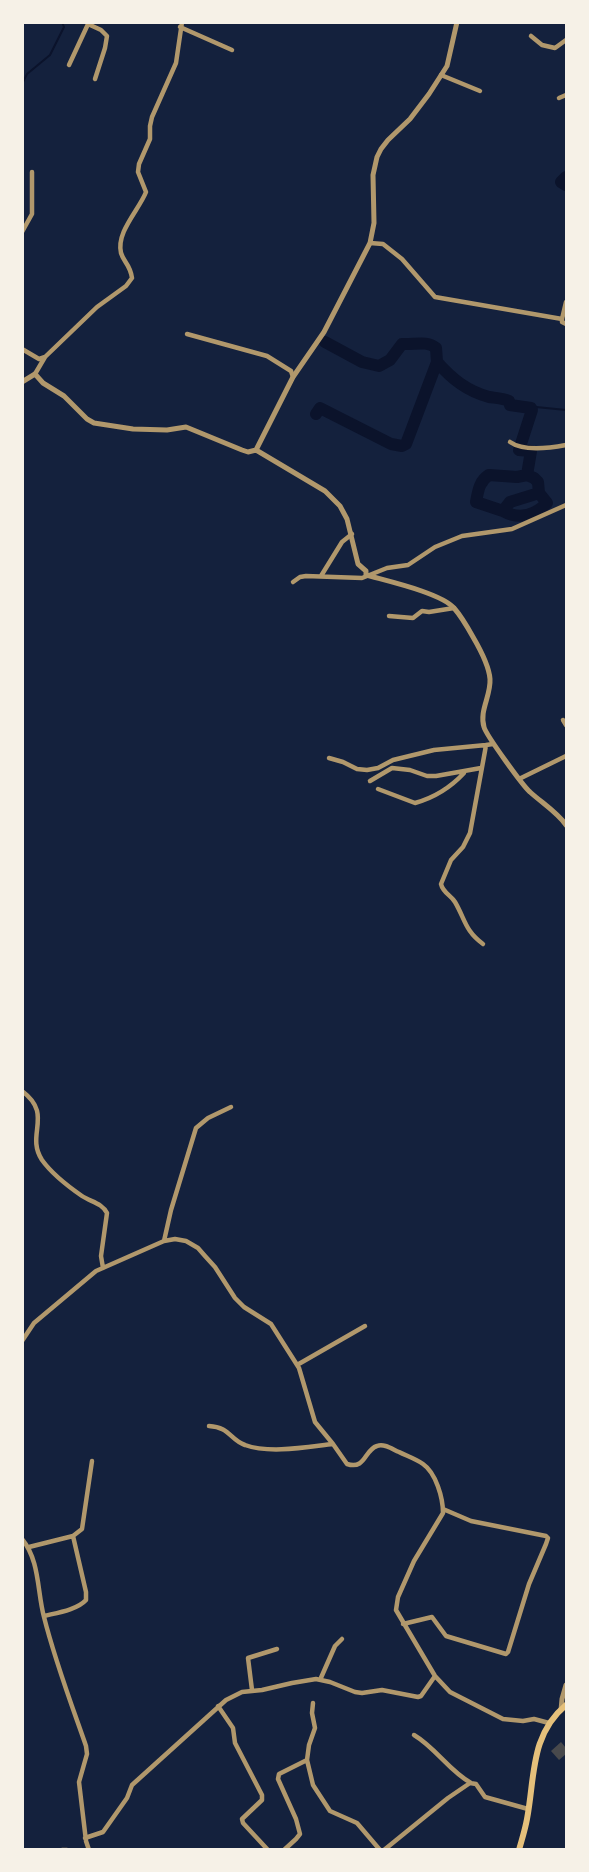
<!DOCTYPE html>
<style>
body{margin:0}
#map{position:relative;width:589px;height:1872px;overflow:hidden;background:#14213d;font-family:"Noto Sans",sans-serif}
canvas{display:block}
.frame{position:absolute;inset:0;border:24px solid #f6f1e7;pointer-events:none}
</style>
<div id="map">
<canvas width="589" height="1872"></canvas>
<div class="frame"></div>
</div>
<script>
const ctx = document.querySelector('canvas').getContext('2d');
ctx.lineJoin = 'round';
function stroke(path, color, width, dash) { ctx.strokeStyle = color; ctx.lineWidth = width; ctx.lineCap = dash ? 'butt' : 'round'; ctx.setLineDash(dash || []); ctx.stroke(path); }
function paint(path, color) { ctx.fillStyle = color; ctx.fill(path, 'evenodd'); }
const stream = new Path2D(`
 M 22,84 L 27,74 L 50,55 L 64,27 L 62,22
 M 526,406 L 566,410`);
const river = new Path2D(`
 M 566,177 L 561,182 L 566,185
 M 437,362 C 452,379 467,391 489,397 C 496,398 502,398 509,401 L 510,405 L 531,408 L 532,410 L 519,450 L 531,451 L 527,475
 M 316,414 L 320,408 L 391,444 L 402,446 L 406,444 L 437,362 L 436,348 C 427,340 414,345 402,344 L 390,360 L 379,366 L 362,362 L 325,342
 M 503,511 C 519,520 534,516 547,503 L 539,493 L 538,482 L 534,478 L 527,475 L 517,477 L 489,475 C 479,481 478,492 476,502 L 503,511 L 510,502 L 539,493`);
const building = new Path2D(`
 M 561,1742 L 566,1748 L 566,1754 L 559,1760 L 551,1751 Z`);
const minor = new Path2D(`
 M 88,24 L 101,30 L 107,36 L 105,48 L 95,79
 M 180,27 L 232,50
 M 531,36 L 542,45 L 555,48 L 566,40
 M 69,65 L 89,22
 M 441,75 L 480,91
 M 559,98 L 566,95
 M 22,232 L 32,214 L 32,172
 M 370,243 L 383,244 L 402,259 L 435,297 L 562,319 L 562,322 L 566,324
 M 562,319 L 566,302
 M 187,334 L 267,356 L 291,371 L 293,377
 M 22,349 L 39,359 L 45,357
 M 35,374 L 45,357 L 97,307 L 126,286 L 132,278 C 130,264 124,263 121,253 C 116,232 139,210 146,192 L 138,172 L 139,164 L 150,139 L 150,126 L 152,117 L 176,63 L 182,22
 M 510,442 C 524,452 550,448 566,445
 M 321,576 L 342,542 L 352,534
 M 293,582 L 300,577 L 306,576 L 362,578 L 387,568 L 408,565 L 435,547 L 462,536 L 512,529 L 566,505
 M 389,616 L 413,618 L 422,611 L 429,612 L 454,608
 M 563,720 L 566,725
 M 329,758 L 343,762 L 357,769 L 367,770 L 378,768 L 393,760 L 434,750 L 486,745
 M 519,779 L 566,756
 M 370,781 L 392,768 L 410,770 L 427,776 L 436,776 L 481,768
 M 378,789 L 415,803 C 433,798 451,787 464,773
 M 483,944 C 465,931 465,919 455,902 C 451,895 443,893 441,884 L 451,860 L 463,847 L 470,833 L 485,751 L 486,745 L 493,744
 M 22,1091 C 54,1115 25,1134 42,1160 C 52,1174 69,1187 82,1196 C 91,1202 102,1203 107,1213 L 101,1256 L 103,1268
 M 164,1241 L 171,1210 L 196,1128 L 208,1118 L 231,1107
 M 22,1341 L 34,1323 L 96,1271 L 164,1241 L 175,1239 L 186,1241 L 198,1248 L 205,1256 L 215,1267 L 235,1298 L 244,1307 L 271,1324 L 299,1368 L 315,1422 L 333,1444 L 347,1464 C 366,1470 364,1450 377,1446 C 384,1443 392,1449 399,1452 C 407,1456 416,1459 423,1464 C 436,1473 443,1498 443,1513 L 414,1561 L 398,1597 L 396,1610 L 435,1676 L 450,1692 L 503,1719 L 523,1721 L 534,1719 L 549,1723
 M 297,1365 L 365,1326
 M 209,1426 C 230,1427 230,1440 245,1445 C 270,1454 307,1447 333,1444
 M 22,1539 C 40,1561 37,1591 44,1617 C 55,1661 71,1703 86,1746 L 87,1754 L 79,1782 L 86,1841 L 89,1850
 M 29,1547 L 73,1536 L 82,1529 L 92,1461
 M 44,1616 C 56,1613 77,1610 86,1600 L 86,1592 L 73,1536
 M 403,1624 L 432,1617 L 446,1636 L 506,1654 L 508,1652 L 529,1584 L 546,1544 L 548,1538 L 546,1536 L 471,1521 L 443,1509
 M 320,1680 L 335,1646 L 342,1639
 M 252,1690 L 248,1658 L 277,1649
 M 313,1703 L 312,1713 L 315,1728 L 309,1745 L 307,1760 L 313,1785 L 330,1811 L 357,1823 L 380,1850
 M 218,1706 L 233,1728 L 235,1743 L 262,1795 L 262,1800 L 242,1819 L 243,1823 L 268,1850
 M 414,1735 C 436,1748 449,1771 471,1783
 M 85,1838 L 103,1832 L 127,1798 L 132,1785 L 226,1700 L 242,1692 L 262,1690 L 292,1683 L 316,1679 L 330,1682 L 355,1692 L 362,1693 L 382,1690 L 418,1697 L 421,1696 L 435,1676
 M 62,1850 L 67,1850
 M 284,1850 L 296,1839 L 300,1834 L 296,1819 L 278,1779 L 279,1774 L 307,1760
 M 384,1850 L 448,1798 L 470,1783 L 476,1784 L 485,1797 L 528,1809`);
const tertiary = new Path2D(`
 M 22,382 L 35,374 L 43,383 L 64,396 L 87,419 L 94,423 L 133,429 L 167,430 L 186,427 L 242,450 L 248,452 L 256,450 L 293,377 L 324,332 L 370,243 L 374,223 L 373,175 L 377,157 L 381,149 L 388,140 L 410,119 L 429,94 L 447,66 L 457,22
 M 256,450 L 325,491 L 340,506 L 347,519 L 358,564 L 366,571 L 366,575 C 387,581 441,593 454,608 C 461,616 468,628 473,637 C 480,649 489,665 490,679 C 491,696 479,711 484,727 C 486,735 523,786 530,792 C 542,803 557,812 566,825
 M 561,1710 L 562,1699 L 566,1685`);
const secondary = new Path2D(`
 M 519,1850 C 522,1839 525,1830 527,1819 C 535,1777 530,1735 566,1705`);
stroke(stream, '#0b132b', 2);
stroke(river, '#0b132b', 12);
paint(building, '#48494c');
stroke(minor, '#b1986c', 4.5);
stroke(tertiary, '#b1986c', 5);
stroke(secondary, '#e5c07b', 6);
</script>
